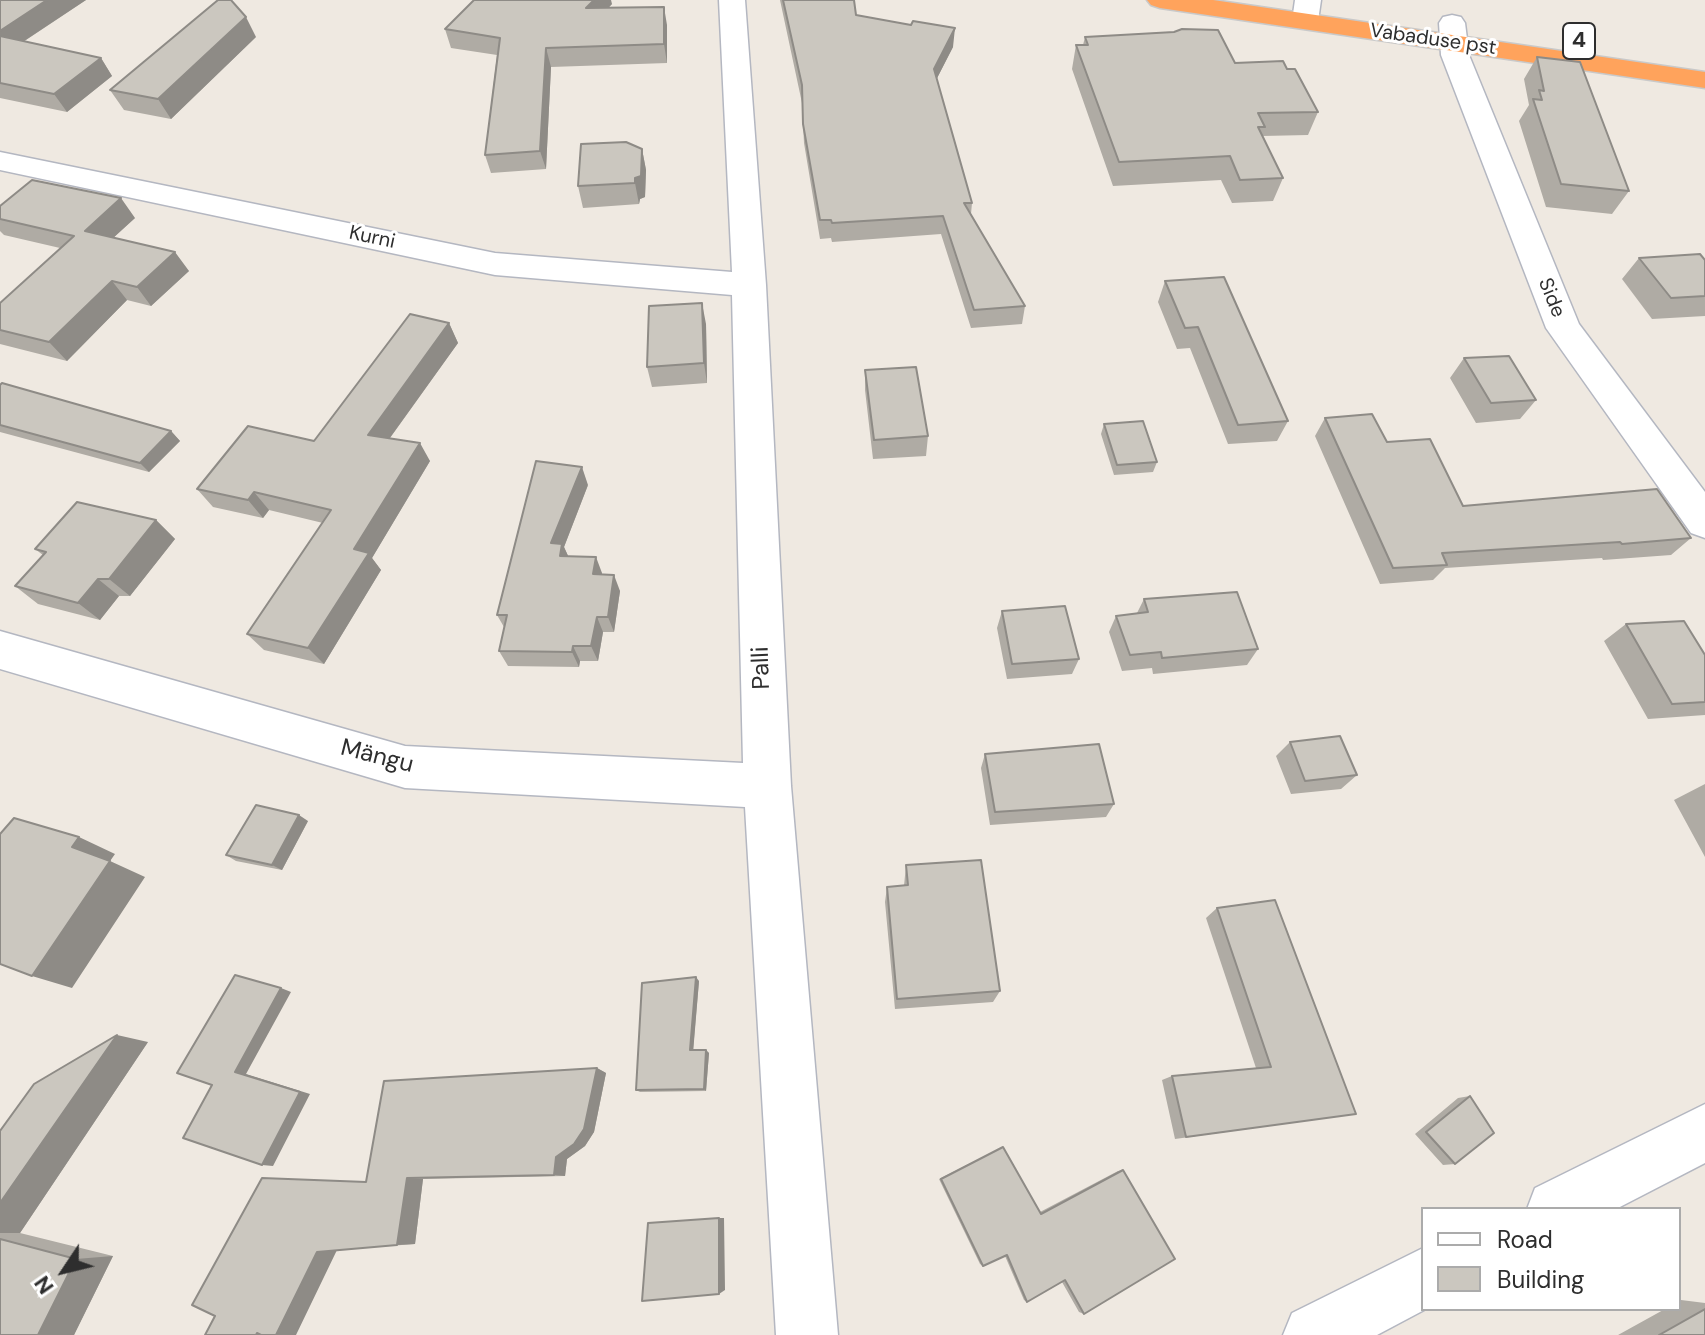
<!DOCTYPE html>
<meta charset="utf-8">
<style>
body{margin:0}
#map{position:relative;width:1705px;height:1335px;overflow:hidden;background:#efe9e1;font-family:"DM Sans",sans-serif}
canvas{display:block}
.legend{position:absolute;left:1421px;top:1207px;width:260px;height:104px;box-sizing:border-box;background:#fff;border:2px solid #ababab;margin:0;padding:10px 14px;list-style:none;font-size:24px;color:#2e2e2e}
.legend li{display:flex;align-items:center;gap:16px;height:40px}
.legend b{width:40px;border:2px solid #ababab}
.north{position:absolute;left:24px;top:1231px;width:80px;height:80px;-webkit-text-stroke:6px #fff;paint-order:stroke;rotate:235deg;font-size:22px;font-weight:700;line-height:32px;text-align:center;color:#2e2e2e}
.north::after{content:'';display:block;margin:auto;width:28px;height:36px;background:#2e2e2e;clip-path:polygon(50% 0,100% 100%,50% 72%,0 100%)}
</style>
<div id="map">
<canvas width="1705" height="1335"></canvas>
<ul class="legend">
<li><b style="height:10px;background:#fff"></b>Road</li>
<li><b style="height:22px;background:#cbc7bf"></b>Building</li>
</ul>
<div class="north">N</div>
</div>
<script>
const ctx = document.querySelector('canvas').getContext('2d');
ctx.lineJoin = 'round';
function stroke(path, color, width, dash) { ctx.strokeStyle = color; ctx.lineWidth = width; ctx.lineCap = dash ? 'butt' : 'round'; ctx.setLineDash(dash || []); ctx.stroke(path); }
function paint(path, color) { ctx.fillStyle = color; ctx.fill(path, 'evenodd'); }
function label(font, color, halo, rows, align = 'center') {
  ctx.font = font + ' "DM Sans",sans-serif'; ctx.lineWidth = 6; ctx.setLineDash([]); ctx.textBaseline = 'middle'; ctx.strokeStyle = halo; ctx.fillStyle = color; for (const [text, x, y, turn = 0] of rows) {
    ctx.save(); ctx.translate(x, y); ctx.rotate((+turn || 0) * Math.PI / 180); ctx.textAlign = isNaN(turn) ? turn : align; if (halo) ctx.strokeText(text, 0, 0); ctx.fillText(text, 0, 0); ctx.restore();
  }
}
const street = new Path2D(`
 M 719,0 L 745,0 L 766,285 L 791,786 L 838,1335 L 776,1335 L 745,807 L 405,788 L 0,669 L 0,631 L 405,746 L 743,763 L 732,295 L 495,275 L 0,170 L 0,152 L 495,253 L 732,272 Z
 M 1295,0 L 1321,0 L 1318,21 L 1314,27 L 1296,27 L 1292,21 Z
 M 1452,15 L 1461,17 L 1465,23 L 1469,55 L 1579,324 L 1705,492 L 1705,538 L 1691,533 L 1546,328 L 1441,55 L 1439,23 L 1443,17 Z
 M 1705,1104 L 1705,1163 L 1616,1209 L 1527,1209 L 1535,1188 Z
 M 1423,1248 L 1423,1309 L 1426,1309 L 1377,1335 L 1283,1335 L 1292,1313 Z`);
const highway = new Path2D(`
 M 1147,0 L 1213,0 L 1705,72 L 1705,88 L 1160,8 L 1151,5 Z`);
const wall = new Path2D(`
 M 0,0 L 86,0 L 23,42 L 101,58 L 112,76 L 67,112 L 0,98 Z
 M 780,0 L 854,0 L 856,15 L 953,47 L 936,80 L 972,203 L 971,214 L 1025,306 L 1022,324 L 971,328 L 941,234 L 832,242 L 831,238 L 820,239 L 804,143 L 802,103 Z
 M 612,4 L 608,8 L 667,25 L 667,63 L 551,67 L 546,169 L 491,173 L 485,155 L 497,55 L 451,48 L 445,29 Z
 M 256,37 L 171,119 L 124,110 L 110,90 Z
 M 1085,37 L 1235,63 L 1287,69 L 1318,112 L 1308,135 L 1262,136 L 1283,178 L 1273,201 L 1232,203 L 1221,180 L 1113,186 L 1072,69 L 1076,45 L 1083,45 Z
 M 1537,57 L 1629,191 L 1612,214 L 1546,207 L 1519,121 L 1529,105 L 1524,79 Z
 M 642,149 L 646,170 L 645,197 L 640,199 L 639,204 L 583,208 L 578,186 Z
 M 0,206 L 135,218 L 114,237 L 189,271 L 151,306 L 127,300 L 67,361 L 0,344 L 0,303 L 60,248 L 4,235 L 0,231 Z
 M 1639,258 L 1705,260 L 1705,316 L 1652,319 L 1622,279 Z
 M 1165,281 L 1288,421 L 1277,441 L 1228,444 L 1190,348 L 1177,349 L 1158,302 Z
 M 449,323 L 458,343 L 390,438 L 430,461 L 372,558 L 381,570 L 324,664 L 264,650 L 247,634 L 323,523 L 269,510 L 263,518 L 213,507 L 197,489 L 314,441 Z
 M 706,324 L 707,383 L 652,387 L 647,367 Z
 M 1464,358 L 1536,400 L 1520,419 L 1476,423 L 1450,378 Z
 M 865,370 L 928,436 L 926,456 L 873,459 L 865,390 Z
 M 0,385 L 171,431 L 180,441 L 149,472 L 0,432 Z
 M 1325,418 L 1387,442 L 1463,506 L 1691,538 L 1671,555 L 1603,560 L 1602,558 L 1445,568 L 1433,580 L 1380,584 L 1315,436 Z
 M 1104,424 L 1157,462 L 1153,472 L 1114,475 L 1101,434 Z
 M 588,485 L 564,547 L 568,556 L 602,573 L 602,575 L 620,591 L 614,632 L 603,632 L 598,661 L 580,661 L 579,667 L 508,666 L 499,651 L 504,627 L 497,615 Z
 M 156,520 L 175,539 L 130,596 L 119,596 L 100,620 L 38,604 L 15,586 L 43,555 L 35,549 Z
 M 1144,599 L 1258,649 L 1247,665 L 1153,674 L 1152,668 L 1122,671 L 1109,632 L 1116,616 L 1137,613 Z
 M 1002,611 L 1079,659 L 1072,674 L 1007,679 L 997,628 Z
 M 1626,624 L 1705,655 L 1705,715 L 1648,719 L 1604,641 Z
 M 1290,742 L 1357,775 L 1341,789 L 1291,794 L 1276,756 Z
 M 985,754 L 1114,804 L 1106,817 L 990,825 L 981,768 Z
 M 1705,784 L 1705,857 L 1674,800 Z
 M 308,821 L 282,870 L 236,861 L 226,855 Z
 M 906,865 L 1000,991 L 993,1002 L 895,1009 L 885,902 L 887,887 L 904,886 Z
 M 1217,908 L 1356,1114 L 1175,1139 L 1162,1080 L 1172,1076 L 1256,1068 L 1206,918 Z
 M 699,981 L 693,1050 L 706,1050 L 709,1053 L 706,1091 L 640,1092 L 636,1090 Z
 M 148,1042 L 20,1233 L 113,1256 L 74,1335 L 0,1335 L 0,1131 Z
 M 597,1068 L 606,1073 L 594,1132 L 585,1146 L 567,1159 L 565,1176 L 423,1179 L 415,1244 L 337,1250 L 366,1182 Z
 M 1470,1096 L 1455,1164 L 1443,1165 L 1415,1134 L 1458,1098 Z
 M 1003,1147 L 1040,1212 L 1118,1171 L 1123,1170 L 1084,1314 L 1079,1312 L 1062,1282 L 1027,1302 L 1024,1300 L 1005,1256 L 983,1266 L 980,1264 L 939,1179 Z
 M 1681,1300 L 1705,1303 L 1705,1335 L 1618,1335 L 1665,1309 L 1679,1309 L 1679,1302 Z`);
const shadedWall = new Path2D(`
 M 47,0 L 86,0 L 6,53 L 0,44 L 0,31 Z
 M 594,0 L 611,0 L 612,4 L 590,27 L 586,8 Z
 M 664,7 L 667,25 L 667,63 L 664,44 Z
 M 246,17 L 256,37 L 171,119 L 158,99 Z
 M 955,28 L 953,47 L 932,88 L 934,69 Z
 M 546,48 L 551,67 L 546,169 L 540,151 Z
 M 101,58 L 112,76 L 67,112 L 54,94 Z
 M 642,149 L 646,170 L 645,197 L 640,199 L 639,204 L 635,183 L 635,178 Z
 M 121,198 L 135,218 L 100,250 L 85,231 Z
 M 175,252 L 189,271 L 151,306 L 137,287 Z
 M 112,281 L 127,300 L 67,361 L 49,342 Z
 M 702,303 L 706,324 L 707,383 L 704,363 Z
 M 449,323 L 458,343 L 379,453 L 368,435 Z
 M 171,431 L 180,441 L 149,472 L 140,463 Z
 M 420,443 L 430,461 L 372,558 L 381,570 L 324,664 L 308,648 L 354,549 Z
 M 582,467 L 588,485 L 564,547 L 570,560 L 567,573 L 551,543 Z
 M 254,492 L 269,510 L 263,518 L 248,500 Z
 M 156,520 L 175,539 L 130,596 L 109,579 Z
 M 596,557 L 602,573 L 600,591 L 593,574 Z
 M 614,575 L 620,591 L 614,632 L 608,617 Z
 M 98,579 L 119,596 L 100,620 L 78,603 Z
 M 597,617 L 603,632 L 598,661 L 591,646 Z
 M 573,646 L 580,661 L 579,667 L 572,652 Z
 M 299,815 L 308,821 L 282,870 L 272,865 Z
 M 79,837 L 115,854 L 108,864 L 72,847 Z
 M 110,861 L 145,877 L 72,988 L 32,976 Z
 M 696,977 L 699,981 L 693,1053 L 690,1050 Z
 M 281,988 L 291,992 L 246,1074 L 310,1094 L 273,1166 L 262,1165 L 235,1072 Z
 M 117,1035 L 148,1042 L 20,1233 L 0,1233 L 0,1203 Z
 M 706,1050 L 709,1053 L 706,1091 L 704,1089 Z
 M 597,1068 L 606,1073 L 594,1132 L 585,1146 L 567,1159 L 565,1176 L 554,1175 L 556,1157 Z
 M 407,1178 L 423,1179 L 415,1244 L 397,1245 Z
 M 719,1218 L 724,1218 L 725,1290 L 719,1294 Z
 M 337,1250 L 296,1335 L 256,1335 L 317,1252 Z
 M 113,1256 L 74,1335 L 38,1335 L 76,1259 Z`);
const building = new Path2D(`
 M 0,0 L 47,0 L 0,31 Z
 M 218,0 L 231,0 L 246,17 L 158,99 L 110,90 Z
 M 474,0 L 594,0 L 586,8 L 664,7 L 664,44 L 546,48 L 540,151 L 485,155 L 500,38 L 445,29 Z
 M 783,0 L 854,0 L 856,15 L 911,25 L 913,21 L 955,28 L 934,69 L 972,203 L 964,203 L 1025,306 L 974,310 L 943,216 L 832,223 L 831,220 L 820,220 L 803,124 L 802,85 Z
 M 1182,29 L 1218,30 L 1235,63 L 1283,61 L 1287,69 L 1295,69 L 1318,112 L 1258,113 L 1265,127 L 1258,127 L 1283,178 L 1240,180 L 1230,156 L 1119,162 L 1076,45 L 1088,45 L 1085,37 L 1174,32 Z
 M 0,36 L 101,58 L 54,94 L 0,83 Z
 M 1537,57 L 1580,62 L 1629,191 L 1561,184 L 1533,99 L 1542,100 L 1539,90 L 1544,91 Z
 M 626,142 L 642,149 L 641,176 L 635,178 L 635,183 L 578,186 L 581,144 Z
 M 32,180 L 121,198 L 85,231 L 175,252 L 137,287 L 112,281 L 49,342 L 0,330 L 0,303 L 74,236 L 0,219 L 0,206 Z
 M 1700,254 L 1705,260 L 1705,296 L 1671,298 L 1639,258 Z
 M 1224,277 L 1288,421 L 1238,425 L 1198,327 L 1185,328 L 1165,281 Z
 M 702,303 L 704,363 L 647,367 L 649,306 Z
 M 410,314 L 449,323 L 368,435 L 420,443 L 354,549 L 369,553 L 308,648 L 247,634 L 331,510 L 254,492 L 248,500 L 197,489 L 248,426 L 314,441 Z
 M 1509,356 L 1536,400 L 1491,403 L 1464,358 Z
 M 916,367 L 928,436 L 874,440 L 865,370 Z
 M 2,383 L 171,431 L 140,463 L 0,425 L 0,385 Z
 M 1372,414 L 1387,442 L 1430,439 L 1463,506 L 1657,489 L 1691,538 L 1622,544 L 1620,542 L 1442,553 L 1447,565 L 1393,568 L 1325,418 Z
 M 1143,421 L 1157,462 L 1117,465 L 1104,424 Z
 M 536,461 L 582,467 L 551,543 L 562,544 L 560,556 L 596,557 L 593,574 L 614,575 L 608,617 L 597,617 L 591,646 L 573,646 L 572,652 L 499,651 L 507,615 L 497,615 Z
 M 77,502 L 156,520 L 109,579 L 98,579 L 78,603 L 15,586 L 46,552 L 35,549 Z
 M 1237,592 L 1258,649 L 1162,658 L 1161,652 L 1130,655 L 1116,616 L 1148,612 L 1144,599 Z
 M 1065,606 L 1079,659 L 1012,664 L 1002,611 Z
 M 1684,621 L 1705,655 L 1705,702 L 1672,704 L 1626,624 Z
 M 1340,736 L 1357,775 L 1305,781 L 1290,742 Z
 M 1099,744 L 1114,804 L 995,812 L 985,754 Z
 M 256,805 L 299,815 L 272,865 L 226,855 Z
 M 14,818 L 79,837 L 72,847 L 110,861 L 32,976 L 0,964 L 0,834 Z
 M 981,860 L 1000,991 L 897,999 L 887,887 L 908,885 L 906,865 Z
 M 1275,900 L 1356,1114 L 1186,1137 L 1172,1076 L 1271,1067 L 1217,908 Z
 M 235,975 L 281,988 L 235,1072 L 300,1092 L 262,1165 L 183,1138 L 212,1085 L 177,1073 Z
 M 696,977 L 690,1050 L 706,1050 L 704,1089 L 636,1090 L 642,983 Z
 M 117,1035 L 0,1203 L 0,1131 L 34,1084 Z
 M 597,1068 L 584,1129 L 574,1144 L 556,1157 L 554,1175 L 407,1178 L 397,1245 L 317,1252 L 276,1335 L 261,1335 L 257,1333 L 256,1335 L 205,1335 L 215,1316 L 192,1305 L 262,1178 L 366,1182 L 384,1081 Z
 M 1470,1096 L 1494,1133 L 1455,1164 L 1426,1132 Z
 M 1003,1147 L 1041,1214 L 1123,1170 L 1175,1259 L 1084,1314 L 1065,1280 L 1027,1302 L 1007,1255 L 983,1266 L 941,1179 Z
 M 719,1218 L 719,1294 L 642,1301 L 648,1223 Z
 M 0,1239 L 76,1259 L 38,1335 L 0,1335 Z
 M 1705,1309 L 1705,1335 L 1659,1335 Z`);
const farStreetnames = [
 ["Vabaduse pst",1433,40,8],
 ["Kurni",372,238,12],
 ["Side",1551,298,68]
];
const shields = [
 [1579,41,32]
];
const shieldNames = [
 ["4",1579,41]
];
const streetNames = [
 ["Palli",762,668,-92],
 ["Mängu",377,757,14]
];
stroke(street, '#b4b7c1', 3);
stroke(highway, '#c9c9c9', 3);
paint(street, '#fff');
paint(highway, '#ffa35c');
paint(wall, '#afaba4');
paint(shadedWall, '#8e8b86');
paint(building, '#cbc7bf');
stroke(building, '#8e8b86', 2);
label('20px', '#2e2e2e', '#fff', farStreetnames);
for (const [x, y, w] of shields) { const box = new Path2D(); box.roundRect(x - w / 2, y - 18, w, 36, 6); ctx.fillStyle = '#fff'; ctx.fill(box); stroke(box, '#2e2e2e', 2); }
label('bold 22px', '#2e2e2e', null, shieldNames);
label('24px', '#2e2e2e', '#fff', streetNames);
</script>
